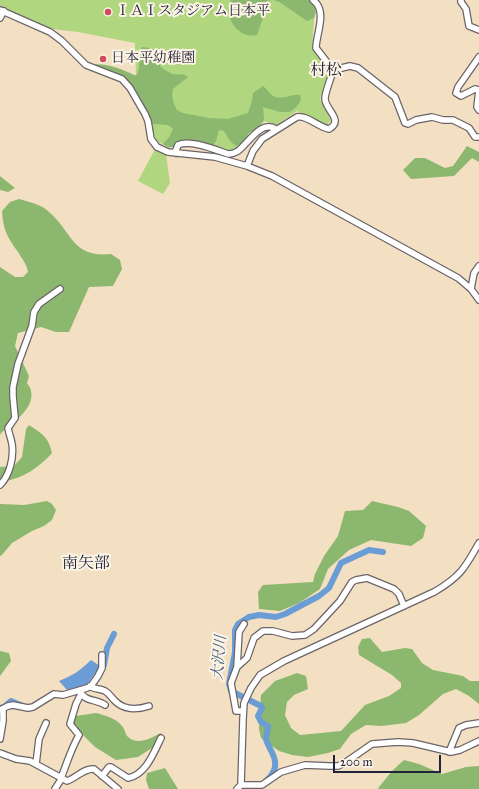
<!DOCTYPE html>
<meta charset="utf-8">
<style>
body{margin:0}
#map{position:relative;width:479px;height:789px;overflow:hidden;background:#f3e0c2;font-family:"IM FELL Great Primer",serif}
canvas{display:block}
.scale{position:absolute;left:333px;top:755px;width:108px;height:18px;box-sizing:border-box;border:2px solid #22223b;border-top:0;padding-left:5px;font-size:12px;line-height:14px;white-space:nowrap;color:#22223b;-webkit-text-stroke:3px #fcf5e5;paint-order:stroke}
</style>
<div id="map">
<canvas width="479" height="789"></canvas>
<div class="scale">200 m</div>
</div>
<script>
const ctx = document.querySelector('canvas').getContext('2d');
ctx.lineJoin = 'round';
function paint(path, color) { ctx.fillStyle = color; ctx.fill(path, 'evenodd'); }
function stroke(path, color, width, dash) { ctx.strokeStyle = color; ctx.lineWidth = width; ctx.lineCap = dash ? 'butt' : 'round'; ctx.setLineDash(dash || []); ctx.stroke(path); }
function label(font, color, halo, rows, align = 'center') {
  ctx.font = font + ' "IM FELL Great Primer","Noto Serif JP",serif'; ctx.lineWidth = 4; ctx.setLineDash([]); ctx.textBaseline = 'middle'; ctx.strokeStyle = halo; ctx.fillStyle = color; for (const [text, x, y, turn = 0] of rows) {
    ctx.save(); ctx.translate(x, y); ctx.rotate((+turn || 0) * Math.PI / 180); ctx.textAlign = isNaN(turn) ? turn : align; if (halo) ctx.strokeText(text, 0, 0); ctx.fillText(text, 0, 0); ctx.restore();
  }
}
const green = new Path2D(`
 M 0,0 L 305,0 L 315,7 L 312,47 L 330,69 L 320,99 L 331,120 L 327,125 L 297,111 L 275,126 L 265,121 L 248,134 L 240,150 L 228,151 L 177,143 L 169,148 L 157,141 L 133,85 L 136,76 L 135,43 L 78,32 L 52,29 L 0,6 Z
 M 155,149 L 166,154 L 170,183 L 163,194 L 138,181 Z`);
const forest = new Path2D(`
 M 231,0 L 271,0 L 263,3 L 261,7 L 264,15 L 257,35 C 243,38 233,28 229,16 C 227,11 229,4 231,0 Z
 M 274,0 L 308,0 L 312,2 L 316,12 L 314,18 L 307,21 L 281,3 Z
 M 142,47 L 150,48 L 160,53 L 161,60 L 160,66 C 167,72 173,76 183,74 L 188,77 L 173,89 L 172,95 L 174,104 L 177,110 L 183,113 L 209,118 L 228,119 L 248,113 L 252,101 L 253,93 L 263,86 C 267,89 270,94 273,96 C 282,101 292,93 300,95 C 303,103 295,108 290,112 L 280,112 L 263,107 L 264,119 L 260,127 L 249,133 L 244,142 L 236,146 L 230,141 L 224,131 L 219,130 L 216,141 L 212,146 C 204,145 196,142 188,142 C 177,143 174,152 163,144 L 170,136 L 173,129 L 168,125 L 153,124 L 138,95 L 125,77 L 92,67 L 90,65 C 104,62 122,69 134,75 L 137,75 L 139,68 L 138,53 Z
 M 467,146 L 479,152 L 479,162 L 472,158 L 454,176 L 411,179 L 403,170 L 415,158 L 425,158 L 445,168 L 453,166 Z
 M 0,176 L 15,188 L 8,192 L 0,190 Z
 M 19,199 C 29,202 40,204 48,211 C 73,232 71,258 111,254 L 120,260 L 122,269 L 113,286 L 89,287 L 69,332 L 56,332 L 41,327 L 18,333 L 15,346 L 29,376 L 27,383 C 28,385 31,388 31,391 C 35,409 12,423 1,433 L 0,435 L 0,267 L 15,277 L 23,277 L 28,272 C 27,264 22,259 18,252 C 7,237 3,229 2,211 L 10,202 Z
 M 29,425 C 41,433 49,437 52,453 C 39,468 20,480 0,482 L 0,467 L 14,466 L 22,457 L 26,429 Z
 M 47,501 L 52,504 L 56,510 L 52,520 L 44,526 L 32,531 L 12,543 L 2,555 L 0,556 L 0,504 L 24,505 Z
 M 372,501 L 398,507 L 409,511 L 426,526 L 423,538 L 411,546 L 371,540 L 349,550 L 328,569 L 320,589 L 299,603 L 280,611 L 259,609 L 258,592 L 263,585 L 313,582 L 315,574 L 324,556 L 338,536 L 345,511 L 363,510 Z
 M 370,638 L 382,652 L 405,648 L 412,649 L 422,663 L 433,670 L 463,676 L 470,681 L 479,681 L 479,704 L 469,696 L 456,689 L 443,694 L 419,715 L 406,723 L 381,726 L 366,725 L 351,734 L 340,749 L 328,753 L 308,757 L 292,755 L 279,751 L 261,738 L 259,729 L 261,695 L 275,681 L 297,673 L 306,676 L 308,689 L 294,695 L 287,702 L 285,715 L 291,728 L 300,735 L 341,731 L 365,705 L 389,696 L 401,688 L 401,683 L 392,675 L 359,655 L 358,647 L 362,639 Z
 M 0,651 L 9,653 L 11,661 L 0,676 Z
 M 96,713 C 106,716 116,718 122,726 C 125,729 125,734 128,737 C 139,746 150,738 161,733 L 155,746 L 138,757 L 116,760 L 95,747 L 77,729 L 72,721 L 76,716 Z
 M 404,760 L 419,764 L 442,774 L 466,767 L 479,766 L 479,789 L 378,789 L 379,787 L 392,771 Z
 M 165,768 L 178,789 L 149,789 L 146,780 L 147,773 Z`);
const water = new Path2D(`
 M 91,660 L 100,666 L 88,683 L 87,685 L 67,690 L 59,681 C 72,676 81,670 91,660 Z`);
const river = new Path2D(`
 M 104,665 L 107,648 L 114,634
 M 0,708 L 4,707 L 11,701 L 23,706
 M 256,789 C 264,784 277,773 275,762 C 275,755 268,747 266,739 C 266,735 268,731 268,726 L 261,722 L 258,716 L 262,708 L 261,706 L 231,691 L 229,684 L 235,652 L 235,630 L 238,624 L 249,617 L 259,615 L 276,617 L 285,614 L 319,596 L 329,588 L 341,563 L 369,550 L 383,552`);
const minor = new Path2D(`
 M 461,0 L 461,2 L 466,9 L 469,26 L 479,30
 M 0,10 L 50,32 L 62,41 L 86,65 L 122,79 L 130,88 L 145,114 L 148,121 L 151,139 L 157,147 L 168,152 L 215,157 L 247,166 L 253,151 L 262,139 L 297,117 C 307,115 318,127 329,129 C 345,120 324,109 325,98 C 326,89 331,79 333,70 L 316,48 C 316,34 328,11 313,0
 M 0,18 L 4,11
 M 479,57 L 458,87 L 456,93 L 461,96 L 475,89 L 479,90 L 477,107 L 479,110
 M 333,70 L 350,66 L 358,68 L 395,97 L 405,123 L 408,124 L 416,120 L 432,117 L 443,120 L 453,120 L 469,128 L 475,137 L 479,137
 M 175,153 L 178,145 C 190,139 216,150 228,154 C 232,154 235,153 238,151 C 248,144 261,119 276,129
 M 247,166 L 272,176 L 458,278 L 471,289 L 479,300
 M 471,289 L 474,273 L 479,266
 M 0,485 C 10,475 14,457 12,444 C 11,438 9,434 8,428 L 15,418 L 13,396 L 13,387 L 18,364 L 32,326 L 34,312 L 39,304 L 60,289
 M 237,667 L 247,658 L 254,638 L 263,631 L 273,631 L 292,636 L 305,635 L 314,629 L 340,601 L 352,582 L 356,580 L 367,578 L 394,589 L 399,594 L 404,606
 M 90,686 C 95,690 100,688 105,691 C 109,693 111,697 114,700 C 123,710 137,710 149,706
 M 80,692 C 86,702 96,699 105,705
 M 0,710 L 8,706 L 13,705 L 28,708 L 33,707 L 54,694 L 63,695 L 87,688 L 91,686 L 98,676 L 102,668 L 102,655
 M 243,711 L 236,711 L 231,683 L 237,667 L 239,632 L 244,624
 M 0,739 L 3,721 L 3,709
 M 449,752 L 459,728 L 466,725 L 479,723
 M 0,753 L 16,759 L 30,761 L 67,781 C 76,778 84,768 94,769 L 118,789
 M 36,764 L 39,739 L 46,723
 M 102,776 L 109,767 L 111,767 L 128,778 C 146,775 154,752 161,738
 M 61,778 C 67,763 71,749 79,735 L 70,724 L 76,704 L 81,694
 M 241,785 L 243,719 L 244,703 L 251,688 L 260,675 L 284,661 L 434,592 C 460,577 465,568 479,543
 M 55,789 L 62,778
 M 237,789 L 241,785 L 262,785 L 281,772 L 305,765 L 329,766 L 338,766 L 346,762 L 372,744 L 398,742 L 413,743 L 451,752 L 460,750 L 479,741`);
const markers = [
 [108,12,4,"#d1495b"],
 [103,59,4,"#d1495b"]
];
const poiNames = [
 ["ＩＡＩスタジアム日本平",116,12],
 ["日本平幼稚園",111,59]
];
const waterNames = [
 ["大沢川",220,658,-85]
];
const quarterNames = [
 ["村松",326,71],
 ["南矢部",86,564]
];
paint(green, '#b0d67f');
paint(forest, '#8cb76e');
paint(water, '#6a9cd5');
stroke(river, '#6a9cd5', 6);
stroke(minor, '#6b646a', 8);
stroke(minor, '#fff', 5.5);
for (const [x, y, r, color] of markers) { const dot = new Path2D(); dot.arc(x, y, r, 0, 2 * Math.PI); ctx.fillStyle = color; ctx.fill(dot); stroke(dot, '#fcf5e5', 1.5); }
label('14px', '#22223b', '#fcf5e5', poiNames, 'left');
label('italic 15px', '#425980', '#fcf5e5', waterNames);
label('16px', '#22223b', '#fcf5e5', quarterNames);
</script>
